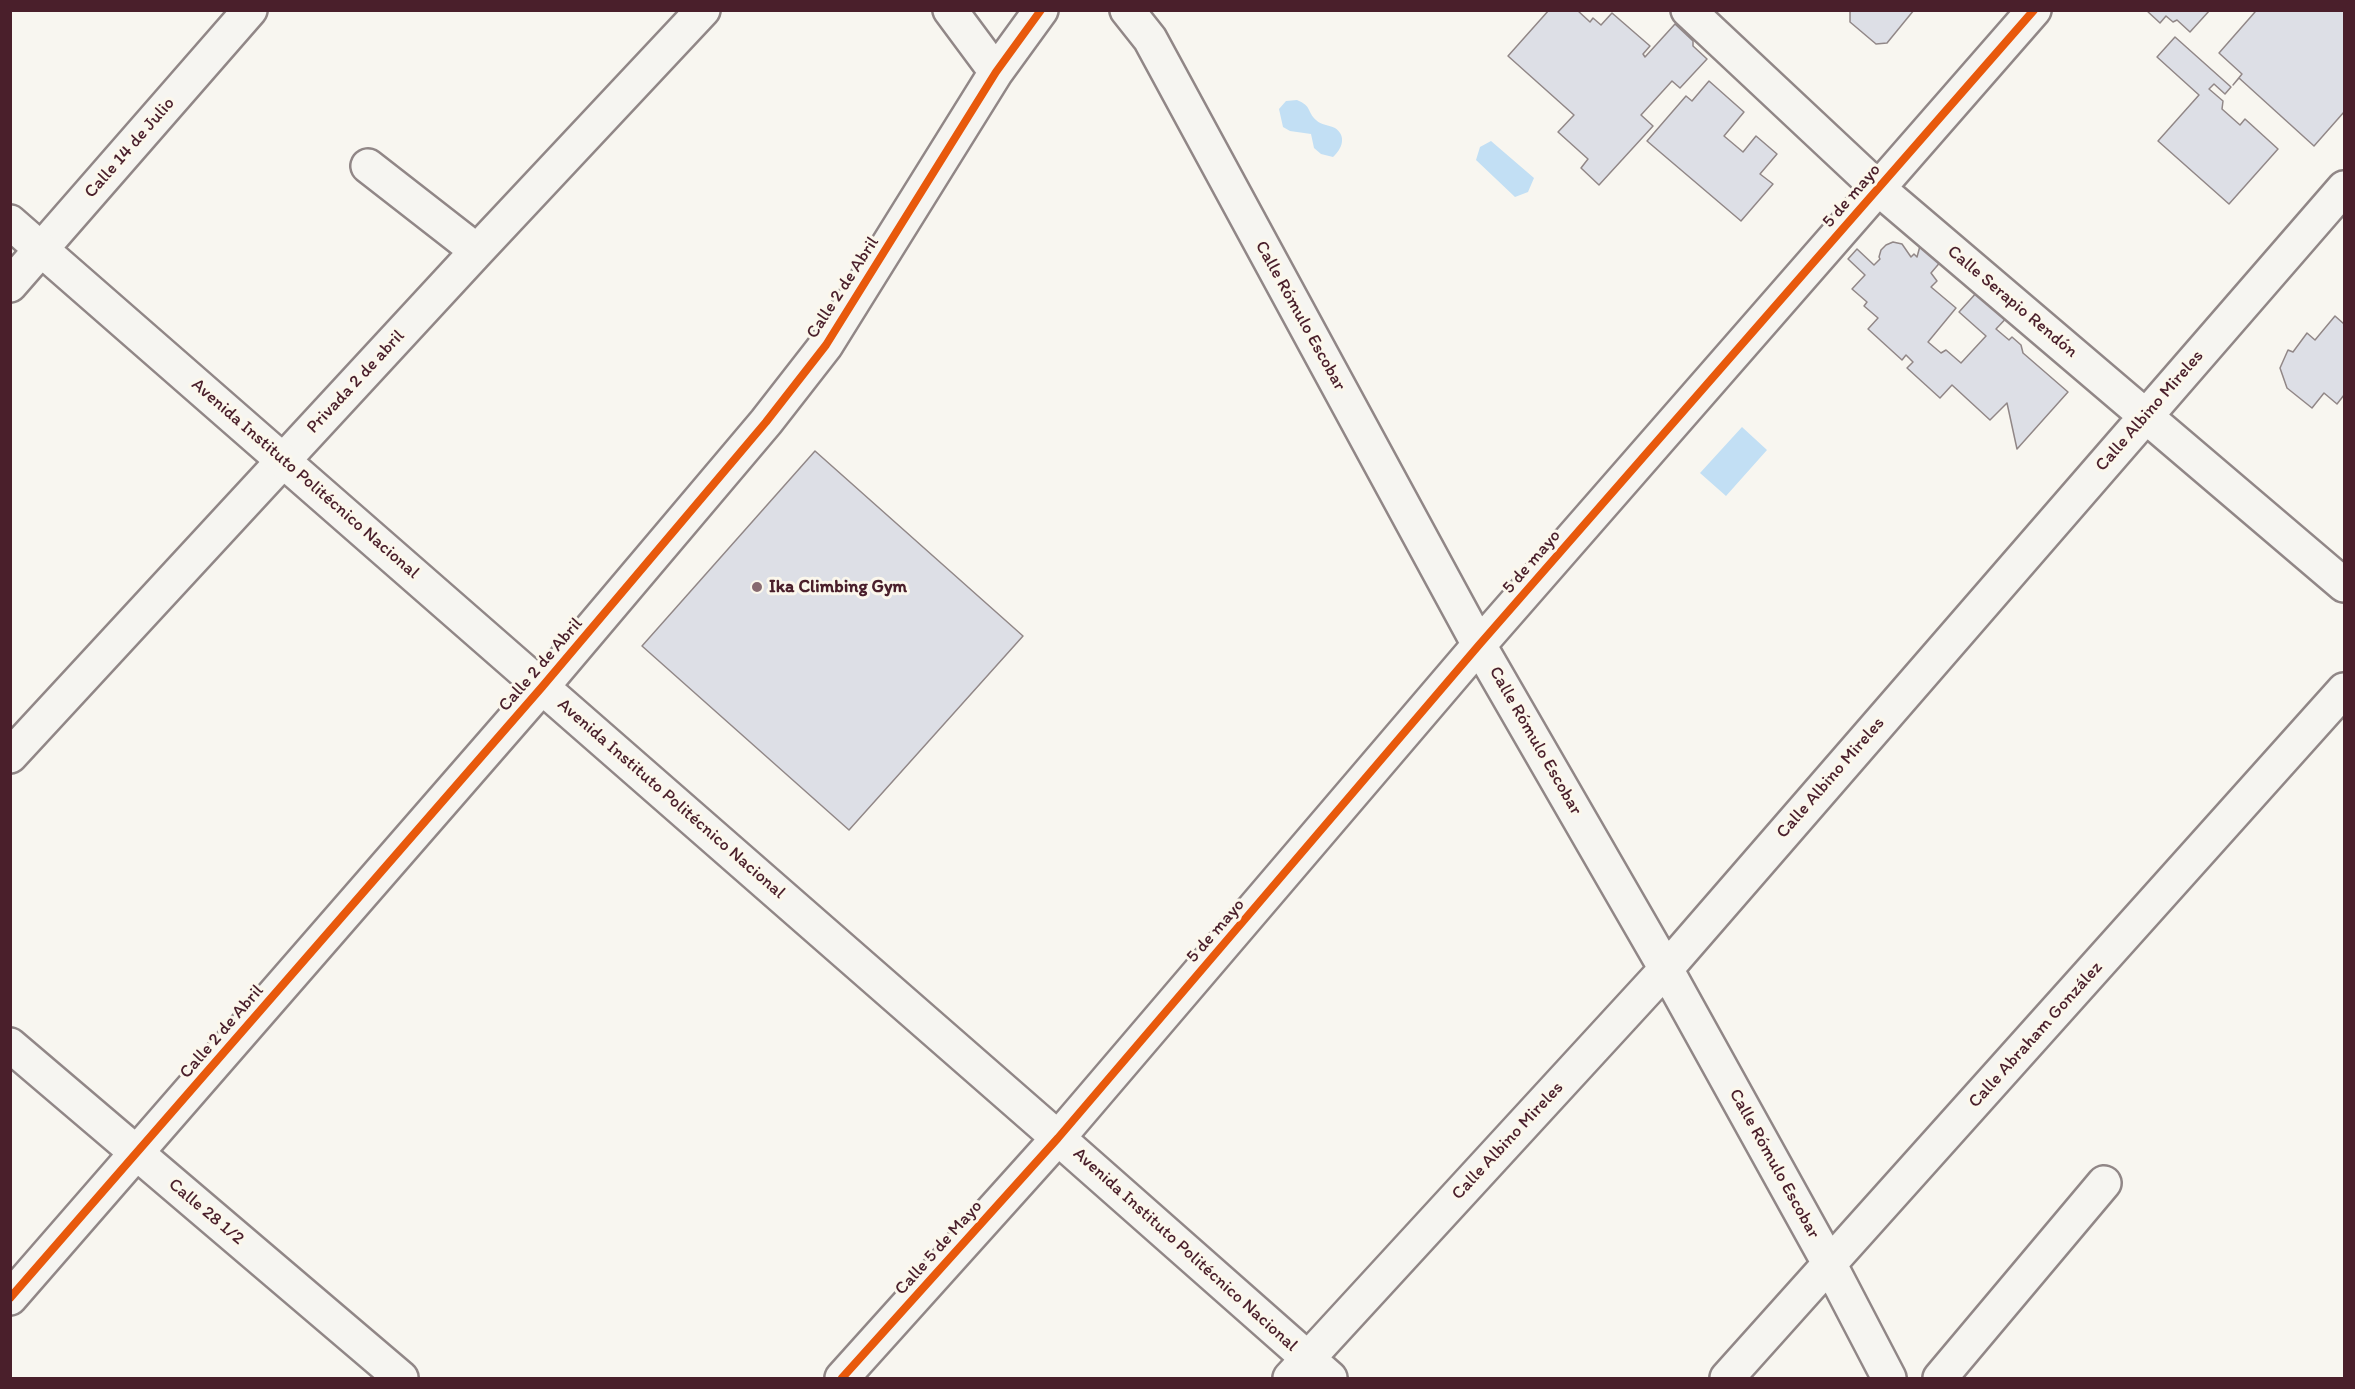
<!DOCTYPE html>
<meta charset="utf-8">
<style>
body{margin:0}
#map{position:relative;width:2355px;height:1389px;overflow:hidden;background:#f8f6f0;font-family:Itim,sans-serif}
canvas{display:block}
.frame{position:absolute;inset:0;border:12px solid #4a1f2b;pointer-events:none}
</style>
<div id="map">
<canvas width="2355" height="1389"></canvas>
<div class="frame"></div>
</div>
<script>
const ctx = document.querySelector('canvas').getContext('2d');
ctx.lineJoin = 'round';
function paint(path, color) { ctx.fillStyle = color; ctx.fill(path, 'evenodd'); }
function stroke(path, color, width, dash) { ctx.strokeStyle = color; ctx.lineWidth = width; ctx.lineCap = dash ? 'butt' : 'round'; ctx.setLineDash(dash || []); ctx.stroke(path); }
function label(font, color, halo, rows, align = 'center') {
  ctx.font = font + ' Itim,sans-serif'; ctx.lineWidth = 6; ctx.setLineDash([]); ctx.textBaseline = 'middle'; ctx.strokeStyle = halo; ctx.fillStyle = color; for (const [text, x, y, turn = 0] of rows) {
    ctx.save(); ctx.translate(x, y); ctx.rotate((+turn || 0) * Math.PI / 180); ctx.textAlign = isNaN(turn) ? turn : align; if (halo) ctx.strokeText(text, 0, 0); ctx.fillText(text, 0, 0); ctx.restore();
  }
}
const water = new Path2D(`
 M 1297,100 C 1312,106 1307,112 1316,120 C 1321,125 1329,125 1335,128 C 1347,136 1342,149 1333,157 L 1321,154 L 1314,148 L 1311,134 L 1290,131 L 1283,127 L 1279,109 L 1286,101 Z
 M 1491,141 L 1534,178 L 1528,192 L 1515,197 L 1476,160 L 1480,147 Z
 M 1742,427 L 1767,450 L 1726,496 L 1700,473 Z`);
const building = new Path2D(`
 M 1549,10 L 1577,10 L 1590,22 L 1593,18 L 1601,25 L 1612,13 L 1650,46 L 1643,54 L 1645,57 L 1675,24 L 1693,41 L 1693,46 L 1707,59 L 1680,88 L 1672,81 L 1641,115 L 1653,126 L 1599,185 L 1581,168 L 1588,159 L 1558,132 L 1574,115 L 1508,56 Z
 M 1850,10 L 1914,10 L 1887,43 L 1876,44 L 1850,22 Z
 M 2146,10 L 2210,10 L 2190,32 L 2177,20 L 2173,22 L 2166,16 L 2160,23 Z
 M 2254,10 L 2344,10 L 2344,112 L 2314,146 L 2239,78 L 2233,85 L 2242,74 L 2219,53 L 2255,12 Z
 M 2175,37 L 2231,87 L 2225,94 L 2214,84 L 2209,89 L 2223,101 L 2222,109 L 2240,125 L 2245,119 L 2278,149 L 2229,204 L 2158,141 L 2199,95 L 2157,57 Z
 M 1709,81 L 1744,112 L 1724,136 L 1743,152 L 1756,136 L 1777,154 L 1760,174 L 1773,184 L 1741,221 L 1647,141 L 1686,96 L 1692,101 Z
 M 1923,233 L 1948,253 L 1931,273 L 1937,281 L 1931,287 L 1956,308 L 1928,342 L 1941,353 L 1946,350 L 1961,363 L 1986,336 L 1959,312 L 1978,291 L 2013,311 L 1996,329 L 2009,340 L 2012,337 L 2021,345 L 2023,353 L 2068,392 L 2017,449 L 2007,403 L 1990,420 L 1952,385 L 1940,398 L 1907,368 L 1913,362 L 1906,355 L 1902,360 L 1868,329 L 1878,318 L 1864,306 L 1867,302 L 1852,289 L 1865,275 L 1848,259 L 1857,249 L 1874,265 L 1880,259 L 1879,257 L 1881,250 L 1886,245 L 1893,242 L 1902,244 L 1911,257 L 1914,254 L 1917,257 L 1920,246 L 1915,243 Z
 M 2335,316 L 2344,324 L 2344,395 L 2337,404 L 2324,393 L 2312,408 L 2287,388 L 2280,368 L 2288,350 L 2293,352 L 2307,333 L 2315,340 Z
 M 815,451 L 1023,636 L 849,830 L 642,646 Z`);
const minor = new Path2D(`
 M 950,10 L 996,72
 M 1127,10 L 1150,39 L 1479,645 L 1666,969 L 1830,1265 L 1889,1378
 M 1688,10 L 1879,189 L 2344,585
 M 368,166 L 477,251
 M 10,285 L 250,10
 M 10,756 L 477,251 L 703,10
 M 10,1045 L 401,1378
 M 10,1298 L 542,687 L 766,422 L 826,345 L 996,72 L 1041,10
 M 842,1378 L 1058,1138 L 1479,645 L 2034,10
 M 1290,1378 L 1666,969 L 2344,188
 M 1727,1378 L 2344,690
 M 1940,1378 L 2104,1183`);
const major = new Path2D(`
 M 10,222 L 1058,1138 L 1330,1378`);
const cycleway = new Path2D(`
 M 10,1298 L 542,687 L 766,422 L 826,345 L 996,72 L 1041,10
 M 842,1378 L 1058,1138 L 1479,645 L 2034,10`);
const markers = [
 [757,587,6,"#876a70"]
];
const streetNames = [
 ["Calle 14 de Julio",130,148,-49],
 ["5 de mayo",1852,196,-49],
 ["Calle 2 de Abril",843,288,-57],
 ["Calle Serapio Rendón",2012,302,40],
 ["Calle Rómulo Escobar",1300,316,61],
 ["Privada 2 de abril",356,382,-47],
 ["Calle Albino Mireles",2150,411,-49],
 ["Avenida Instituto Politécnico Nacional",305,479,41],
 ["5 de mayo",1532,562,-49],
 ["Calle 2 de Abril",541,665,-49],
 ["Calle Rómulo Escobar",1535,741,60],
 ["Calle Albino Mireles",1831,778,-49],
 ["Avenida Instituto Politécnico Nacional",671,799,41],
 ["5 de mayo",1216,931,-49],
 ["Calle 2 de Abril",222,1032,-49],
 ["Calle Abraham González",2036,1035,-48],
 ["Calle Albino Mireles",1508,1141,-47],
 ["Calle Rómulo Escobar",1774,1164,61],
 ["Calle 28 1/2",206,1212,40],
 ["Calle 5 de Mayo",939,1248,-48],
 ["Avenida Instituto Politécnico Nacional",1185,1250,42]
];
const poiNames = [
 ["Ika Climbing Gym",769,587]
];
paint(water, '#c2dff4');
paint(building, '#dddfe6');
stroke(building, '#918787', 1.5);
stroke(minor, '#918787', 38);
stroke(major, '#918787', 38);
stroke(minor, '#f6f5f1', 33);
stroke(major, '#f6f5f1', 33);
stroke(cycleway, '#e8590c', 8);
for (const [x, y, r, color] of markers) { const dot = new Path2D(); dot.arc(x, y, r, 0, 2 * Math.PI); ctx.fillStyle = color; ctx.fill(dot); stroke(dot, '#fbf7ec', 2); }
label('18px', '#4a1f2b', '#fbf7ec', streetNames);
label('bold 18px', '#4a1f2b', '#fbf7ec', poiNames, 'left');
</script>
